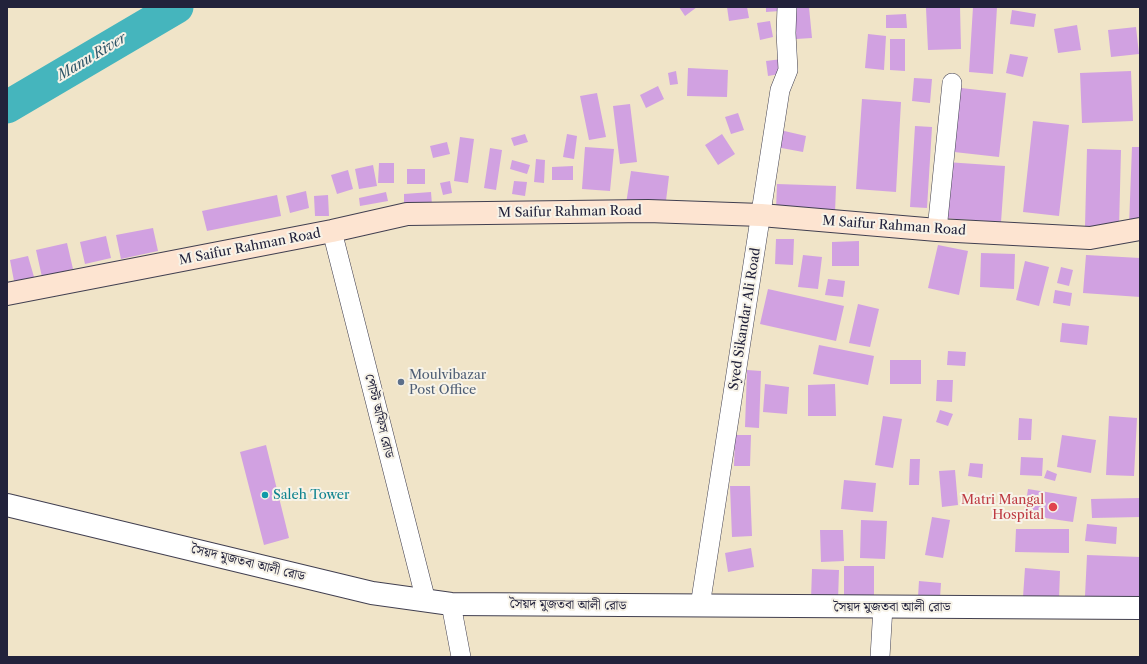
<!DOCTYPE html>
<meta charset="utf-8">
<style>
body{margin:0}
#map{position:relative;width:1147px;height:664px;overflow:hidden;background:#f0e4c8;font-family:"Libre Caslon Text",serif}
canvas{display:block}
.frame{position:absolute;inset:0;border:8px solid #22223b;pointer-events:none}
</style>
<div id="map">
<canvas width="1147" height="664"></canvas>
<div class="frame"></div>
</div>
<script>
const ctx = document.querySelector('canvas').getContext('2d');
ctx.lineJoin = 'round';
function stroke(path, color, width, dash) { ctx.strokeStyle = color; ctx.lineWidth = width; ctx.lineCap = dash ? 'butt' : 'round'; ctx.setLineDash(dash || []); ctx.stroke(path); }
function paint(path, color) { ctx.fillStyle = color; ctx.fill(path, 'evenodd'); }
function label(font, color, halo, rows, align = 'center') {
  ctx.font = font + ' "Libre Caslon Text","Noto Serif Bengali",serif'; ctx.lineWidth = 4; ctx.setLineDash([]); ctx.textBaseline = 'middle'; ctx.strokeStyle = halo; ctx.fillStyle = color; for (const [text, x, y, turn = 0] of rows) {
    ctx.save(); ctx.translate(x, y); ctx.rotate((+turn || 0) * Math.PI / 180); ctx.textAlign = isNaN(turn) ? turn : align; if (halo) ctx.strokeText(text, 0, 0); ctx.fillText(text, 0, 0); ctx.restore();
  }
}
const river = new Path2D(`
 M 7,107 L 177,7`);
const building = new Path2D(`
 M 679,7 L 697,7 L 685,16 Z
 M 727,7 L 747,7 L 749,18 L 729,21 Z
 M 766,7 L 780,7 L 780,11 L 766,12 Z
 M 793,7 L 809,7 L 812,38 L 796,39 Z
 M 960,7 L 961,49 L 928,50 L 926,8 Z
 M 973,7 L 997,7 L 993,74 L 969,72 Z
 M 1012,10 L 1036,14 L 1034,27 L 1010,24 Z
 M 906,14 L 907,28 L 886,28 L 886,15 Z
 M 770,21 L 773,37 L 760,40 L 757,23 Z
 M 1077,25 L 1081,50 L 1058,53 L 1054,29 Z
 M 1136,27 L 1139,54 L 1111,57 L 1108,30 Z
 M 868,34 L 886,36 L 884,70 L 865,68 Z
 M 890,39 L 905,39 L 905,71 L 890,70 Z
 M 1010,54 L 1028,57 L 1023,77 L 1006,73 Z
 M 782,59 L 785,73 L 768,76 L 766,61 Z
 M 688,68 L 728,70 L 727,97 L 687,96 Z
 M 676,71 L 678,84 L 670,85 L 668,73 Z
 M 1131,71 L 1133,121 L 1082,123 L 1080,73 Z
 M 914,78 L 932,79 L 930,103 L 912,101 Z
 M 658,86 L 664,99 L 646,108 L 640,95 Z
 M 961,88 L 1006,93 L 999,157 L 954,152 Z
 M 597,93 L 606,137 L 589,140 L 580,96 Z
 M 862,99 L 901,102 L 896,192 L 856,189 Z
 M 630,104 L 637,162 L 620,164 L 613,106 Z
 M 738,113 L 744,130 L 731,134 L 725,117 Z
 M 1033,121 L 1069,125 L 1059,216 L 1023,212 Z
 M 915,126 L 932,127 L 927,208 L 910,207 Z
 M 780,130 L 806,136 L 803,152 L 776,147 Z
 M 525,134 L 528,142 L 514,146 L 511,138 Z
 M 567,134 L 577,136 L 574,159 L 563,157 Z
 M 722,134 L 735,154 L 718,165 L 705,145 Z
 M 460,137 L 474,139 L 468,183 L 454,181 Z
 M 447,142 L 450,154 L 433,158 L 430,146 Z
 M 585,147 L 614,149 L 610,191 L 582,189 Z
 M 1132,147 L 1140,147 L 1140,226 L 1129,225 Z
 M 490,148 L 502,150 L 496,190 L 484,188 Z
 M 1087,149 L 1121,150 L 1119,228 L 1085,226 Z
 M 536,159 L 545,160 L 544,183 L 534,182 Z
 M 512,160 L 530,165 L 527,174 L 510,169 Z
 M 946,162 L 1005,166 L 1001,222 L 942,218 Z
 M 379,163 L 394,163 L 394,183 L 378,183 Z
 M 373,165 L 377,186 L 359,189 L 355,169 Z
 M 573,166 L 573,180 L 552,180 L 552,167 Z
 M 407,169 L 425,169 L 425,184 L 407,184 Z
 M 348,170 L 353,189 L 337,194 L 331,175 Z
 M 631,171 L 669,176 L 665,209 L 626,204 Z
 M 450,181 L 452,193 L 443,195 L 440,183 Z
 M 514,181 L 527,182 L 525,196 L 512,194 Z
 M 777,184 L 836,186 L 835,213 L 776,210 Z
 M 306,191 L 309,208 L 290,213 L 286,196 Z
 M 386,192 L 388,201 L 360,206 L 359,198 Z
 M 431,192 L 432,205 L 404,207 L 404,194 Z
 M 277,195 L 281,216 L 207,231 L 202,211 Z
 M 328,195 L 329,216 L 315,216 L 314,196 Z
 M 153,228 L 158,251 L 121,259 L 116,235 Z
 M 106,236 L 111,258 L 85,264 L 80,242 Z
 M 776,239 L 794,239 L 793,265 L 775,264 Z
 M 859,241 L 859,266 L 832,266 L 832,242 Z
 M 67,243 L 73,269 L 42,277 L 36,250 Z
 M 938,245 L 968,251 L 959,295 L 928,288 Z
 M 981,253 L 1015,254 L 1014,289 L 980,287 Z
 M 803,255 L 822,257 L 818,289 L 798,287 Z
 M 1086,255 L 1140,258 L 1140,297 L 1083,293 Z
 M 28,256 L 34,277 L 14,281 L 10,260 Z
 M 1025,261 L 1049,267 L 1039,306 L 1016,300 Z
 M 1061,267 L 1073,270 L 1069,286 L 1057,283 Z
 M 828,279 L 845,281 L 843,297 L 825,295 Z
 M 768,289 L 844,306 L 836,341 L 760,324 Z
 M 1055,290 L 1072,293 L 1070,306 L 1053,303 Z
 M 858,304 L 879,309 L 870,347 L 849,343 Z
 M 1062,323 L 1089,326 L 1087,345 L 1060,342 Z
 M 819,345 L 874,356 L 868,385 L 813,374 Z
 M 948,351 L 966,352 L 965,366 L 947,365 Z
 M 890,360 L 921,360 L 921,384 L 890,384 Z
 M 747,370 L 761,371 L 759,428 L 745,427 Z
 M 937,380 L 953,380 L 952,402 L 936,401 Z
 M 765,384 L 789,387 L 787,414 L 763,412 Z
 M 835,384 L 836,416 L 808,416 L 808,385 Z
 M 940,410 L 953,414 L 948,426 L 936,422 Z
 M 883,416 L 902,419 L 893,468 L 875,465 Z
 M 1109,416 L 1137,418 L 1134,476 L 1106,475 Z
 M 1019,418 L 1032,419 L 1031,440 L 1018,440 Z
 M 735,435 L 751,435 L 750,466 L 734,466 Z
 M 1062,435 L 1096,440 L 1091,473 L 1057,467 Z
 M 266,445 L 289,538 L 264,545 L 240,452 Z
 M 1021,457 L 1043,458 L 1042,476 L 1020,475 Z
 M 910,459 L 920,459 L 919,485 L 909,485 Z
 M 970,463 L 983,464 L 982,478 L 968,476 Z
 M 955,470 L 958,505 L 942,507 L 939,471 Z
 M 1047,470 L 1057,474 L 1055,481 L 1044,478 Z
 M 844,480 L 876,483 L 873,512 L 841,509 Z
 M 730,486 L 750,486 L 752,536 L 732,537 Z
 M 1028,489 L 1077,497 L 1073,522 L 1024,515 Z
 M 1140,498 L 1140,517 L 1092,518 L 1091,499 Z
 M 932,517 L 950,520 L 943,558 L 925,555 Z
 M 861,520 L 887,521 L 885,559 L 860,558 Z
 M 1087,524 L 1117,527 L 1116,544 L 1085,541 Z
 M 1016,529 L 1069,529 L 1069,553 L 1015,552 Z
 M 820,530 L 843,530 L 844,561 L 821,562 Z
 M 751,548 L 754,567 L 728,572 L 725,553 Z
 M 1087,555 L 1140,557 L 1140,598 L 1085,596 Z
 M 844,566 L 874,566 L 874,597 L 844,597 Z
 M 1025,568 L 1060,571 L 1059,599 L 1023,597 Z
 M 812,569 L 839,570 L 838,600 L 811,600 Z
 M 919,581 L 941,583 L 940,598 L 918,597 Z`);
const minor = new Path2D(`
 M 937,230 L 952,83
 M 332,231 L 426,601
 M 451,604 L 461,657
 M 700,606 L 780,90 L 788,70 L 786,33 L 787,7
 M 880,657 L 883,607`);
const tertiary = new Path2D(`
 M 7,505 L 372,593 L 451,604 L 1140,608`);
const secondary = new Path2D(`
 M 7,294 L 332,231 L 407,214 L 648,211 L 761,215 L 937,230 L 1090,238 L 1140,229`);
const markers = [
 [401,382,4,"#5c6f8a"],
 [265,495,4,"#0f9aa8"],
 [1053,507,5,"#e0444e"]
];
const streetNames = [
 ["M Saifur Rahman Road",570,212,-1],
 ["M Saifur Rahman Road",894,226,4],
 ["M Saifur Rahman Road",250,247,-11],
 ["Syed Sikandar Ali Road",745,319,-81],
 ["পোস্ট অফিস রোড",379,416,76],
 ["সৈয়দ মুজতবা আলী রোড",248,563,14],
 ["সৈয়দ মুজতবা আলী রোড",568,605,1],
 ["সৈয়দ মুজতবা আলী রোড",892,607]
];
const serviceNames = [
 ["Moulvibazar",409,375],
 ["Post Office",409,390]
];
const cultureNames = [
 ["Saleh Tower",273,495]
];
const healthNames = [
 ["Matri Mangal",1044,500],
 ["Hospital",1044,515]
];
const waterNames = [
 ["Manu River",92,57,-31]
];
stroke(river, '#45b5bd', 33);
paint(building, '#d1a1e1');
stroke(minor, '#413f50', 20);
stroke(tertiary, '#413f50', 24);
stroke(secondary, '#413f50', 24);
stroke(minor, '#fff', 19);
stroke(tertiary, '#fff', 22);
stroke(secondary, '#fde4d1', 22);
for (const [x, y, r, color] of markers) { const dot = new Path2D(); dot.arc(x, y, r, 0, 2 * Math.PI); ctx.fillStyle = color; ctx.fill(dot); stroke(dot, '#f7f3e8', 1.5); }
label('13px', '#22223b', '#f7f3e8', streetNames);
label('13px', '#4e5e75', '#f7f3e8', serviceNames, 'left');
label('13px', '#0d838f', '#f7f3e8', cultureNames, 'left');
label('13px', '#be3a42', '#f7f3e8', healthNames, 'right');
label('italic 14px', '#2e5568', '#f7f3e8', waterNames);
</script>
